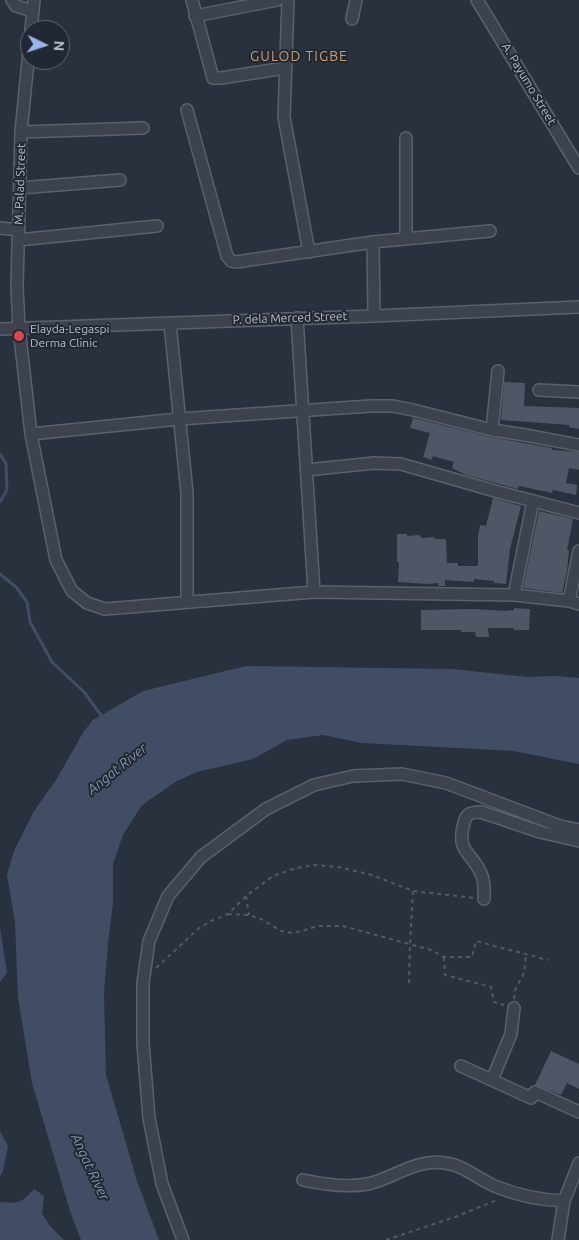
<!DOCTYPE html>
<style>
body{margin:0}
#map{position:relative;width:579px;height:1240px;overflow:hidden;background:#29313e;font-family:Ubuntu,sans-serif}
canvas{display:block}
.north{position:absolute;left:20px;top:20px;width:50px;height:50px;box-sizing:border-box;background:#212833;border:1px solid #5e646f;border-radius:50%;rotate:94deg;font-size:14px;font-weight:700;line-height:20px;text-align:center;color:#b9bec8}
.north::after{content:'';display:block;margin:auto;width:18px;height:22px;background:#9bb5ec;clip-path:polygon(50% 0,100% 100%,50% 72%,0 100%)}
</style>
<div id="map">
<canvas width="579" height="1240"></canvas>
<div class="north">N</div>
</div>
<script>
const ctx = document.querySelector('canvas').getContext('2d');
ctx.lineJoin = 'round';
function paint(path, color) { ctx.fillStyle = color; ctx.fill(path, 'evenodd'); }
function stroke(path, color, width, dash) { ctx.strokeStyle = color; ctx.lineWidth = width; ctx.lineCap = dash ? 'butt' : 'round'; ctx.setLineDash(dash || []); ctx.stroke(path); }
function label(font, color, halo, rows, align = 'center') {
  ctx.font = font + ' Ubuntu,sans-serif'; ctx.lineWidth = 4; ctx.setLineDash([]); ctx.textBaseline = 'middle'; ctx.strokeStyle = halo; ctx.fillStyle = color; for (const [text, x, y, turn = 0] of rows) {
    ctx.save(); ctx.translate(x, y); ctx.rotate((+turn || 0) * Math.PI / 180); ctx.textAlign = isNaN(turn) ? turn : align; if (halo) ctx.strokeText(text, 0, 0); ctx.fillText(text, 0, 0); ctx.restore();
  }
}
const water = new Path2D(`
 M 246,666 L 452,669 L 528,677 L 556,676 L 579,678 L 579,764 L 514,751 L 362,743 L 323,735 L 287,740 L 253,759 L 197,772 L 177,781 L 142,805 L 123,835 L 113,864 L 113,903 L 108,944 L 104,992 L 106,1075 L 137,1181 L 159,1240 L 81,1240 L 70,1211 L 32,1083 L 18,998 L 15,922 L 7,875 L 14,851 L 34,811 L 56,780 L 84,731 L 93,720 L 143,691 Z
 M 0,927 L 7,973 L 0,982 Z
 M 0,1131 L 8,1146 L 3,1171 L 0,1176 Z
 M 34,1189 L 44,1196 L 42,1213 L 50,1226 L 64,1240 L 0,1240 L 0,1204 L 1,1202 C 18,1204 23,1202 34,1189 Z`);
const stream = new Path2D(`
 M 0,454 L 6,464 L 7,490 L 0,502
 M 0,574 L 16,587 L 27,602 L 30,622 L 52,662 L 84,692 L 103,718`);
const building = new Path2D(`
 M 504,382 L 525,383 L 524,406 L 579,408 L 579,429 L 569,427 L 569,425 L 501,420 Z
 M 413,418 L 490,437 L 552,448 L 552,450 L 579,452 L 579,470 L 569,468 L 566,483 L 577,485 L 576,495 L 553,490 L 552,493 L 519,486 L 518,489 L 466,475 L 452,468 L 454,462 L 433,456 L 431,460 L 423,457 L 430,433 L 410,428 Z
 M 493,498 L 521,506 L 510,549 L 506,584 L 494,583 L 494,581 L 474,579 L 474,582 L 445,580 L 445,586 L 438,586 L 438,583 L 427,584 L 398,582 L 399,562 L 397,562 L 397,534 L 407,534 L 407,536 L 420,535 L 421,538 L 434,537 L 435,539 L 446,539 L 447,563 L 458,563 L 458,566 L 478,566 L 478,536 L 480,525 L 486,526 Z
 M 539,511 L 573,519 L 567,550 L 569,550 L 567,571 L 562,593 L 523,588 Z
 M 514,608 L 530,609 L 529,630 L 513,630 L 514,628 L 488,628 L 489,637 L 476,637 L 475,632 L 461,632 L 461,630 L 421,630 L 421,610 L 474,609 L 504,611 L 514,610 Z
 M 551,1051 L 579,1064 L 579,1089 L 567,1083 L 561,1095 L 535,1085 Z`);
const path = new Path2D(`
 M 246,896 L 249,915
 M 228,914 L 249,915 L 261,919 L 281,931 L 292,933 L 302,931 L 317,926 L 343,926 L 431,950 L 444,957 L 472,957 L 476,941 L 548,960
 M 444,957 L 445,975 L 491,987 L 494,1002 L 504,1005
 M 156,968 L 198,929 L 211,921 L 228,914 L 246,896 L 273,876 L 293,869 L 314,865 L 338,867 L 372,875 L 413,891 L 475,898
 M 409,983 L 410,945 L 413,891
 M 514,999 L 515,990 L 524,973 L 526,954
 M 386,1240 L 455,1217 L 499,1199`);
const minor = new Path2D(`
 M 12,0 L 16,6 L 33,11
 M 192,0 L 213,78 L 221,78 L 285,68
 M 288,0 L 284,117 L 309,252
 M 477,0 L 579,168
 M 195,16 L 277,0
 M 352,19 L 356,0
 M 31,30 L 34,0
 M 30,41 L 21,132 L 17,286 L 19,328 L 31,434 L 56,560 L 72,591 L 87,603 L 105,609 L 314,592 L 514,595 L 569,601 L 579,604
 M 187,110 L 227,256 L 231,261 L 236,262 L 373,242 L 490,231
 M 21,132 L 143,128
 M 20,188 L 120,180
 M 0,228 L 19,230
 M 406,239 L 406,138
 M 18,240 L 157,226
 M 373,242 L 374,316
 M 297,318 L 314,592
 M 170,323 L 187,493 L 187,601
 M 0,329 L 374,316 L 579,307
 M 539,390 L 579,392
 M 492,430 L 498,371
 M 31,434 L 179,419 L 370,406 L 393,406 L 413,410 L 492,430 L 525,435 L 579,445
 M 307,470 L 374,463 L 401,464 L 495,491 L 579,513
 M 514,595 L 533,501
 M 569,601 L 579,551
 M 484,899 C 484,891 485,884 482,876 C 474,853 455,853 464,823 C 466,813 472,812 481,812 L 540,832 L 579,841
 M 461,1066 L 531,1098 L 535,1092 L 579,1112
 M 492,1080 L 511,1034 L 514,1008
 M 303,1180 C 326,1185 353,1189 375,1182 C 399,1174 419,1159 445,1163 C 464,1165 479,1180 497,1187 C 519,1196 540,1200 564,1201
 M 183,1240 L 162,1184 L 149,1118 L 143,1043 L 143,983 L 149,941 L 168,896 L 201,857 L 266,809 L 314,785 L 353,776 L 402,774 L 446,783 L 560,826 L 579,830
 M 558,1240 L 564,1201 L 579,1163`);
const markers = [
 [19,336,6,"#e0444e"]
];
const streetNames = [
 ["A. Payumo Street",529,84,59],
 ["M. Palad Street",20,184,-88],
 ["P. dela Merced Street",290,318,-2]
];
const poiNames = [
 ["Elayda-Legaspi",30,329],
 ["Derma Clinic",30,343]
];
const neighbourhoodNames = [
 ["GULOD TIGBE",299,56]
];
const waterNames = [
 ["Angat River",117,769,-39],
 ["Angat River",90,1167,65]
];
paint(water, '#414d65');
stroke(stream, '#414d65', 3);
paint(building, '#4f5766');
stroke(minor, '#5a616b', 14);
stroke(path, '#4d5c60', 2, [4, 4]);
stroke(minor, '#3d434e', 11);
for (const [x, y, r, color] of markers) { const dot = new Path2D(); dot.arc(x, y, r, 0, 2 * Math.PI); ctx.fillStyle = color; ctx.fill(dot); stroke(dot, '#212833', 2); }
label('12px', '#b9bec8', '#212833', streetNames);
label('12px', '#b9bec8', '#212833', poiNames, 'left');
ctx.letterSpacing = '1px';
label('14px', '#c99e74', '#212833', neighbourhoodNames);
ctx.letterSpacing = '0px';
label('italic 14px', '#8593ac', '#212833', waterNames);
</script>
